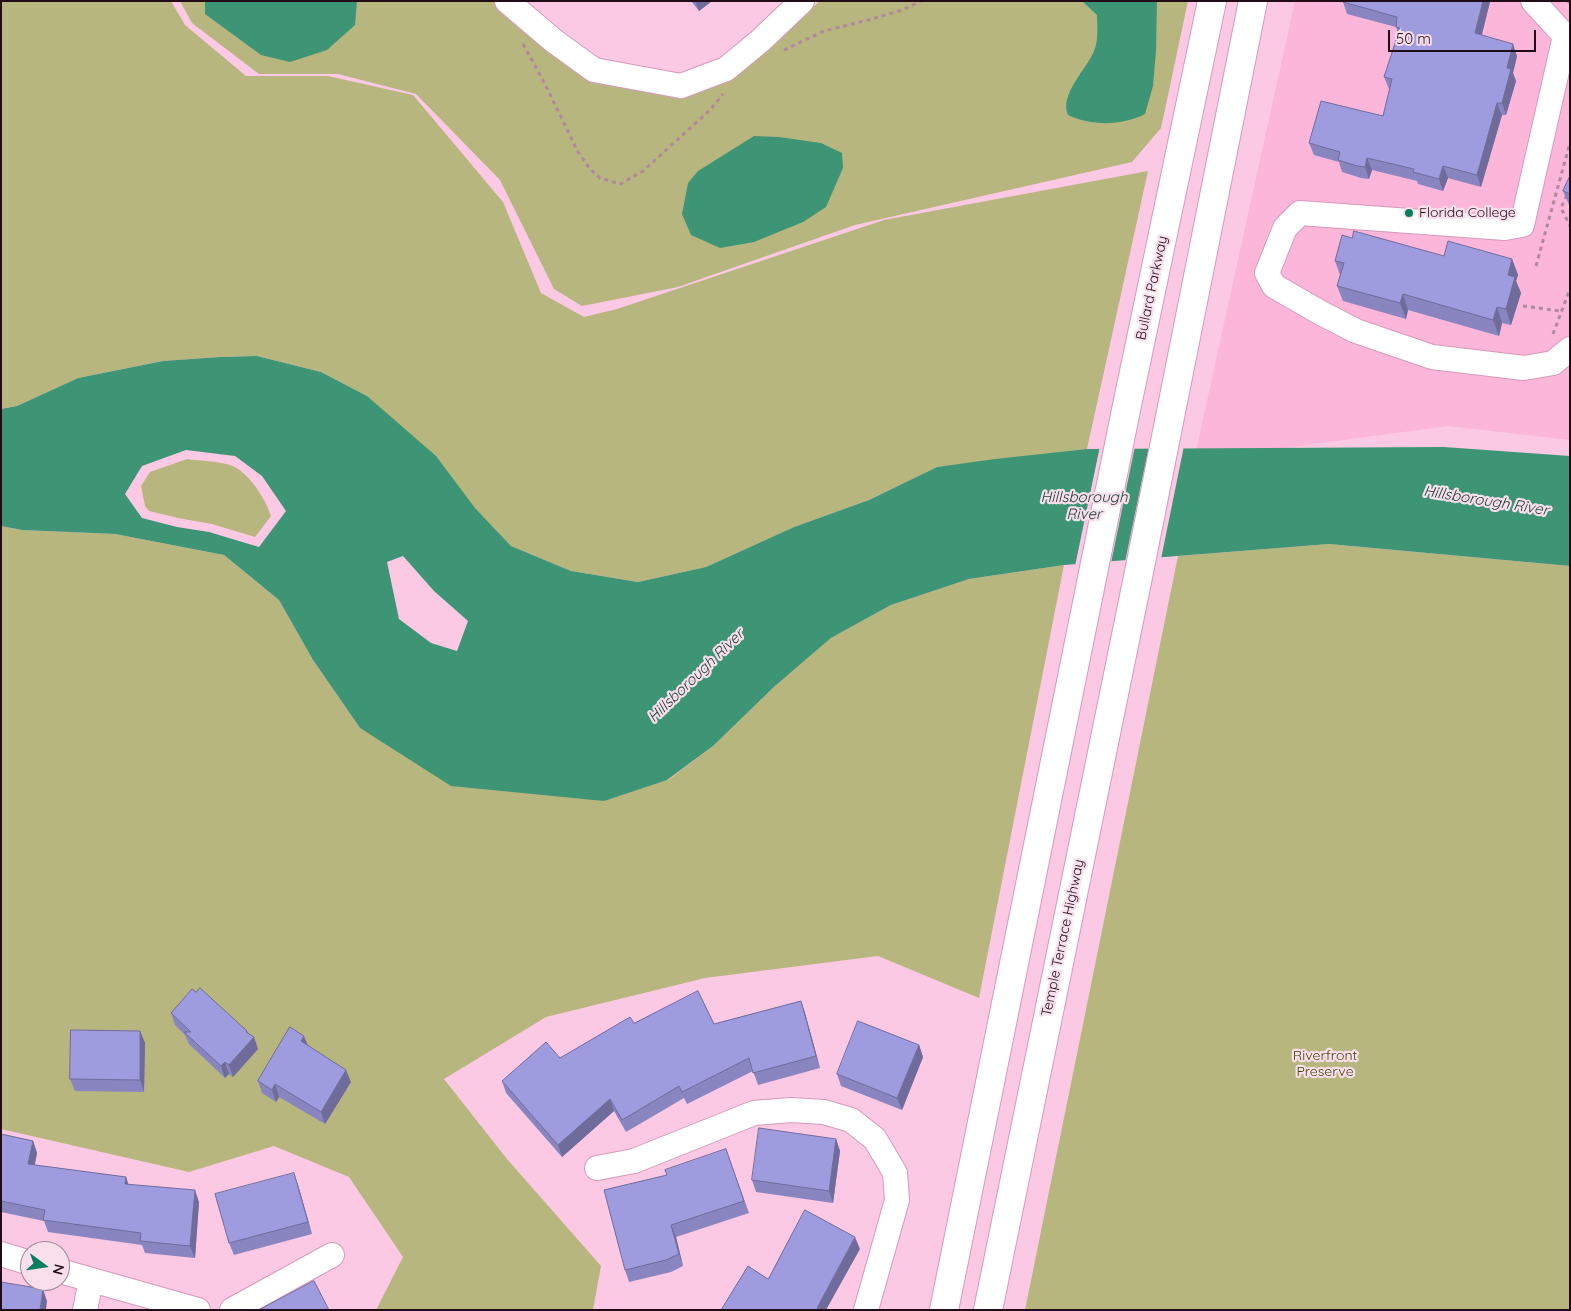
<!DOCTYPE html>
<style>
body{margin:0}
#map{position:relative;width:1571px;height:1311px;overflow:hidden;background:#fbc9e3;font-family:Quicksand,sans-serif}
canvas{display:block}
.frame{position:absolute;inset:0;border:2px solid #200b17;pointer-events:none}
.north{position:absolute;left:20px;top:1241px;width:50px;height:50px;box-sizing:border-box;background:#f8dfeb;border:1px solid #a28a96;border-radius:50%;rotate:104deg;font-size:14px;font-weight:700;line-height:20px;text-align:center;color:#200b17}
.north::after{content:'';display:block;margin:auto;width:18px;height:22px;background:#077f5e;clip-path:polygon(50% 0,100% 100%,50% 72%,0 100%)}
.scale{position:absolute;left:1388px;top:30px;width:148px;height:22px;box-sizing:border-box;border:2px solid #200b17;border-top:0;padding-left:6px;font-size:15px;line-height:18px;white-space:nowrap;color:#200b17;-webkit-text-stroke:4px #f8dfeb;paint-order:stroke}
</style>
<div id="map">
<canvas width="1571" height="1311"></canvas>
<div class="frame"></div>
<div class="north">N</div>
<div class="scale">50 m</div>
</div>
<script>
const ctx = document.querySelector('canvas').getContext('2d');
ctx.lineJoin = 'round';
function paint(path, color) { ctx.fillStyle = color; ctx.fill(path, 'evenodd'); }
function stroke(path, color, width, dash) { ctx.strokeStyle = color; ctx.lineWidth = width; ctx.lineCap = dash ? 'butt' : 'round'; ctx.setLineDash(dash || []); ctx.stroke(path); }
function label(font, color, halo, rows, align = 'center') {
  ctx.font = font + ' Quicksand,sans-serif'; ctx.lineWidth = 4.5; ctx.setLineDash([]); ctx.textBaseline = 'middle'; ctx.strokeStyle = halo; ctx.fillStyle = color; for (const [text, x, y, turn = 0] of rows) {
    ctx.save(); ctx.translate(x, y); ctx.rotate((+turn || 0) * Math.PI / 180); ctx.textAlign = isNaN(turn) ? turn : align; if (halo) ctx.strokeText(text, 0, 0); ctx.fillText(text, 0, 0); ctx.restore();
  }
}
const built = new Path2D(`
 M 1295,1 L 1570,1 L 1570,440 L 1448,426 L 1194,460 Z`);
const green = new Path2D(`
 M 1,1 L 171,1 L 185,25 L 246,76 L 328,76 L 413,95 L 503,202 L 541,293 L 584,317 L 617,309 L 884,220 L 1148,171 L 1087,449 L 937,467 L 869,500 L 794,527 L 706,567 L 638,582 L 571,571 L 511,546 L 367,396 L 321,372 L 257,356 L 220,357 L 163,361 L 78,378 L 17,406 L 1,409 Z
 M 180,1 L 499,1 L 640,88 L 768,47 L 820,1 L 1188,1 L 1161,128 L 1132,162 L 855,225 L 678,287 L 582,306 L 554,289 L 500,180 L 416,94 L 338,74 L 259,74 L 192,23 Z
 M 187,459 C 201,461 217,461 230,465 C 247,470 266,499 271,516 L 255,537 L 212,524 L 178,518 L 149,511 L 145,506 L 141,486 L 150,472 Z
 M 1,526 L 22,530 L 115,534 L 224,555 L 279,600 L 313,660 L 360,728 L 668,780 L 713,746 L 775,686 L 831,638 L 891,605 L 969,579 L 1064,565 L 979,998 L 878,956 L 705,978 L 546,1017 L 444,1079 L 507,1159 L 601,1266 L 593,1310 L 376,1310 L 403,1257 L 349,1177 L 274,1146 L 189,1172 L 1,1129 Z
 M 1329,544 L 1570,566 L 1570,1310 L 1025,1310 L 1178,556 Z`);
const water = new Path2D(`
 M 205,1 L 357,1 L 355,25 L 327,50 L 290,62 L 261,55 L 205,14 Z
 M 1082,1 L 1157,1 L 1156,51 L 1153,86 L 1145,114 C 1122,126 1091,126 1068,115 C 1059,94 1087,69 1094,51 C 1099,39 1097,27 1097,15 Z
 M 754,136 L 779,137 L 821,143 L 842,153 L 843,168 L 826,207 L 803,222 L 754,242 L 720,248 L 691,235 L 682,214 L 688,183 L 698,171 Z
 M 257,356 L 321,372 L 367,396 L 436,456 L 475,508 L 511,546 L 571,571 L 638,582 L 706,567 L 794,527 L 869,500 L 937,467 L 995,459 L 1087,449 L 1444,447 L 1570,456 L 1570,566 L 1329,544 L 1064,565 L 969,579 L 891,605 L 831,638 L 775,686 L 713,746 L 667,780 L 604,801 L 451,786 L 360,728 L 313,660 L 279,600 L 224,555 L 115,534 L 22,530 L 1,526 L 1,409 L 17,406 L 78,378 L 163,361 L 220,357 ZM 186,450 L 235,456 L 262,476 L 286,511 L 259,547 L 209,532 L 177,527 L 142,518 L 125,494 L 142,466 ZM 403,556 L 434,591 L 468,621 L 457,651 L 431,643 L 399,619 L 387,562 Z`);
const pier = new Path2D(`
 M 1100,446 L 1135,446 L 1111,563 L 1075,566 Z
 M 1149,446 L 1184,446 L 1161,559 L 1125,562 Z`);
const path = new Path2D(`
 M 1568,1 L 1570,3
 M 523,44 L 544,82 L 578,152 L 590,169 L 600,178 L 620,184 L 643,171 L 710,110 L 723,94
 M 784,50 L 824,31 L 872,19 L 902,10 L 921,1
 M 1570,188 L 1561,208 L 1570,226
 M 1536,266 L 1570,143
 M 1523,306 L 1561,311
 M 1553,334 L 1570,289`);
const minor = new Path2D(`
 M 507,1 L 554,41 L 594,70 L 681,86 L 726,69 L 760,41 L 802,1
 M 1533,1 L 1565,36 L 1522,225 L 1505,228 L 1300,213 L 1285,228 L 1267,273 L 1274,286 L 1321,313 L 1356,331 L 1432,357 L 1524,368 L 1553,363 L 1570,349
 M 597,1168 L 634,1161 L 754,1113 L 791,1110 L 824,1112 L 851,1120 L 875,1139 L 895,1173 L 897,1200 L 866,1310
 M 1,1254 L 30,1263
 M 60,1271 L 198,1310
 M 85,1310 L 91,1280
 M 232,1310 L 332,1255`);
const major = new Path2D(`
 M 944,1310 L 1126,410 L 1212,1
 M 988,1310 L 1140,567 L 1253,1`);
const wall = new Path2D(`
 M 691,1 L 712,1 L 699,11 Z
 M 1343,1 L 1490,1 L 1482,35 L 1517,56 L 1513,73 L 1516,81 L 1506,115 L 1502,115 L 1481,187 L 1448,178 L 1443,191 L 1418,184 L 1417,181 L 1372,170 L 1369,179 L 1361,178 L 1342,172 L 1339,162 L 1314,155 L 1309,143 L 1383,116 L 1390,89 L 1389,89 L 1384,77 L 1398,33 L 1396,27 L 1347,14 L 1343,2 Z
 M 1570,176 L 1570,207 L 1563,191 Z
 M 1352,238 L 1444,256 L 1512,259 L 1518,275 L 1516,281 L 1521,293 L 1511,325 L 1502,323 L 1499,336 L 1408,310 L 1406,319 L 1343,301 L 1337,286 L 1340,275 L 1335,261 Z
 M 196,992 L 247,1031 L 258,1049 L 233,1077 L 229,1074 L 225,1078 L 189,1044 L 185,1035 L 175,1025 L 171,1013 Z
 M 801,1001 L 805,1013 L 820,1068 L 758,1085 L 753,1071 L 687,1104 L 684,1098 L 626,1132 L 614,1111 L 562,1157 L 506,1093 L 502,1081 L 560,1058 L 634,1023 L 714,1024 Z
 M 140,1031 L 145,1043 L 144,1092 L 75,1091 L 70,1079 Z
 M 308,1045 L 351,1082 L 325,1124 L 279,1097 L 276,1102 L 262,1093 L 258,1081 Z
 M 919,1045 L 923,1057 L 902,1110 L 841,1086 L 837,1074 Z
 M 1,1134 L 33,1141 L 37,1153 L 35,1165 L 126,1177 L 128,1184 L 199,1202 L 195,1258 L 145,1253 L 142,1245 L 48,1232 L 44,1221 L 1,1212 Z
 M 836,1139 L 840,1151 L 833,1203 L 756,1192 L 752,1180 Z
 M 726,1149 L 749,1213 L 676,1237 L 683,1266 L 671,1272 L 629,1282 L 625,1270 L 667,1175 Z
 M 298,1185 L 312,1234 L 234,1255 L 229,1243 Z`);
const shadedWall = new Path2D(`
 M 695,1 L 712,1 L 699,11 Z
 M 1483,1 L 1490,2 L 1479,45 L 1475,33 Z
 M 1513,44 L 1517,56 L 1513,73 L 1516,81 L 1506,115 L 1502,103 L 1507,68 Z
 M 1497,103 L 1502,115 L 1481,187 L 1477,175 Z
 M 1367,158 L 1372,170 L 1369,179 L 1365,167 Z
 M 1443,166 L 1448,178 L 1443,191 L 1439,179 Z
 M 1512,259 L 1518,275 L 1516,281 L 1521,293 L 1511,325 L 1506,309 L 1508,275 Z
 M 1403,294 L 1408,310 L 1406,319 L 1400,303 Z
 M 1497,307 L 1502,323 L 1499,336 L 1493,320 Z
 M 801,1001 L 805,1013 L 820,1068 L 816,1056 Z
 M 140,1031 L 145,1043 L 144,1092 L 140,1080 Z
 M 247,1031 L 251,1040 L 254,1037 L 258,1049 L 233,1077 L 229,1065 Z
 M 304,1036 L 309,1048 L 301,1041 Z
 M 919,1045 L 923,1057 L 902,1110 L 897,1098 Z
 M 225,1062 L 229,1074 L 225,1078 L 221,1066 Z
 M 346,1070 L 351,1082 L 325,1124 L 321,1112 Z
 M 275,1084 L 279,1097 L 276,1102 L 272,1090 Z
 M 610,1099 L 614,1111 L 562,1157 L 558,1145 Z
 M 836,1139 L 840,1151 L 833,1203 L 829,1191 Z
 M 33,1141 L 37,1153 L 32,1176 L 28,1164 Z
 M 294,1173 L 298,1185 L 312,1234 L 308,1222 Z
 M 126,1177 L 130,1189 L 125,1184 Z
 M 195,1190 L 199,1202 L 195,1258 L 190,1246 Z
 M 671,1225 L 676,1237 L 683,1266 L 679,1254 Z
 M 855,1237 L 860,1249 L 826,1310 L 817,1310 L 817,1308 Z
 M 43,1289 L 47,1301 L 46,1310 L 40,1310 Z`);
const building = new Path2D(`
 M 1343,1 L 1483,1 L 1475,33 L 1513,44 L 1507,68 L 1511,69 L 1502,103 L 1497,103 L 1477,175 L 1443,166 L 1439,179 L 1413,172 L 1414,169 L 1367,158 L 1365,167 L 1357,166 L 1338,160 L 1340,152 L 1309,143 L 1321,101 L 1383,116 L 1392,79 L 1384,77 L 1400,28 L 1396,27 L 1397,17 L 1343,2 Z
 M 1570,176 L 1570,194 L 1563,191 Z
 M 1354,231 L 1444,256 L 1448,241 L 1512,259 L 1508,275 L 1515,277 L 1506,309 L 1497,307 L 1493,320 L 1403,294 L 1400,303 L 1337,286 L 1344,263 L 1335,261 L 1342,235 L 1352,238 Z
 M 200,988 L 247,1031 L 246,1032 L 254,1037 L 229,1065 L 225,1062 L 221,1066 L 184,1032 L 191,1032 L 171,1013 L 192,989 L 196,992 Z
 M 698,991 L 714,1024 L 801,1001 L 816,1056 L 753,1073 L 749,1058 L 682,1092 L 679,1086 L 622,1120 L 610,1099 L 558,1145 L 502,1081 L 546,1042 L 560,1058 L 630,1017 L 634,1023 Z
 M 858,1021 L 919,1045 L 897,1098 L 837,1074 Z
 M 290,1027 L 304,1036 L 301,1041 L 346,1070 L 321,1112 L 275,1084 L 272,1090 L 258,1081 Z
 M 71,1030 L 140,1031 L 140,1080 L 70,1079 Z
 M 759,1128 L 836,1139 L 829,1191 L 752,1180 Z
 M 1,1134 L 33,1141 L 28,1164 L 126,1177 L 125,1184 L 195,1190 L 190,1246 L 140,1241 L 141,1233 L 43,1220 L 45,1210 L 1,1201 Z
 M 726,1149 L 744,1201 L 671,1225 L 679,1254 L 666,1260 L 625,1270 L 604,1190 L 667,1175 L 665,1170 Z
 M 294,1173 L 308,1222 L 229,1243 L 215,1194 Z
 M 805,1210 L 855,1237 L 817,1308 L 819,1309 L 818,1310 L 721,1310 L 748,1266 L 768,1279 Z
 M 314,1281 L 329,1310 L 259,1310 Z
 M 1,1282 L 43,1289 L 40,1310 L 1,1310 Z`);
const markers = [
 [1409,213,5,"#077f5e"]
];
const poiNames = [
 ["Florida College",1419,213]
];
const streetNames = [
 ["Bullard Parkway",1152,288,-78],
 ["Temple Terrace Highway",1063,938,-78]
];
const parkNames = [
 ["Riverfront",1325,1056],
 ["Preserve",1325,1072]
];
const waterNames = [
 ["Hillsborough",1084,497],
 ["River",1084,514],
 ["Hillsborough River",1486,501,9],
 ["Hillsborough River",696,676,-44]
];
paint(built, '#fbb6da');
paint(green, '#b8b67f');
paint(water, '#3d9575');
paint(pier, '#fbc9e3');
stroke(minor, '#d69aba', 26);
stroke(major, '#d69aba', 30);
stroke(path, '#b1899e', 3, [4, 4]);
stroke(minor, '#fff', 24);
stroke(major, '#fff', 28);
paint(wall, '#8985c0');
paint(shadedWall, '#6f6c9c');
paint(building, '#9f9bdf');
stroke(building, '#6f6c9c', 1);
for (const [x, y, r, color] of markers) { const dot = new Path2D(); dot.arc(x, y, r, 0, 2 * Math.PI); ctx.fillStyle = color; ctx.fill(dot); stroke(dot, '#f8dfeb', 2); }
label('14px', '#200b17', '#f8dfeb', poiNames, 'left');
label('14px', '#200b17', '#f8dfeb', streetNames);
label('14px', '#464305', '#f8dfeb', parkNames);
label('italic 15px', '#163d2f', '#f8dfeb', waterNames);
</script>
